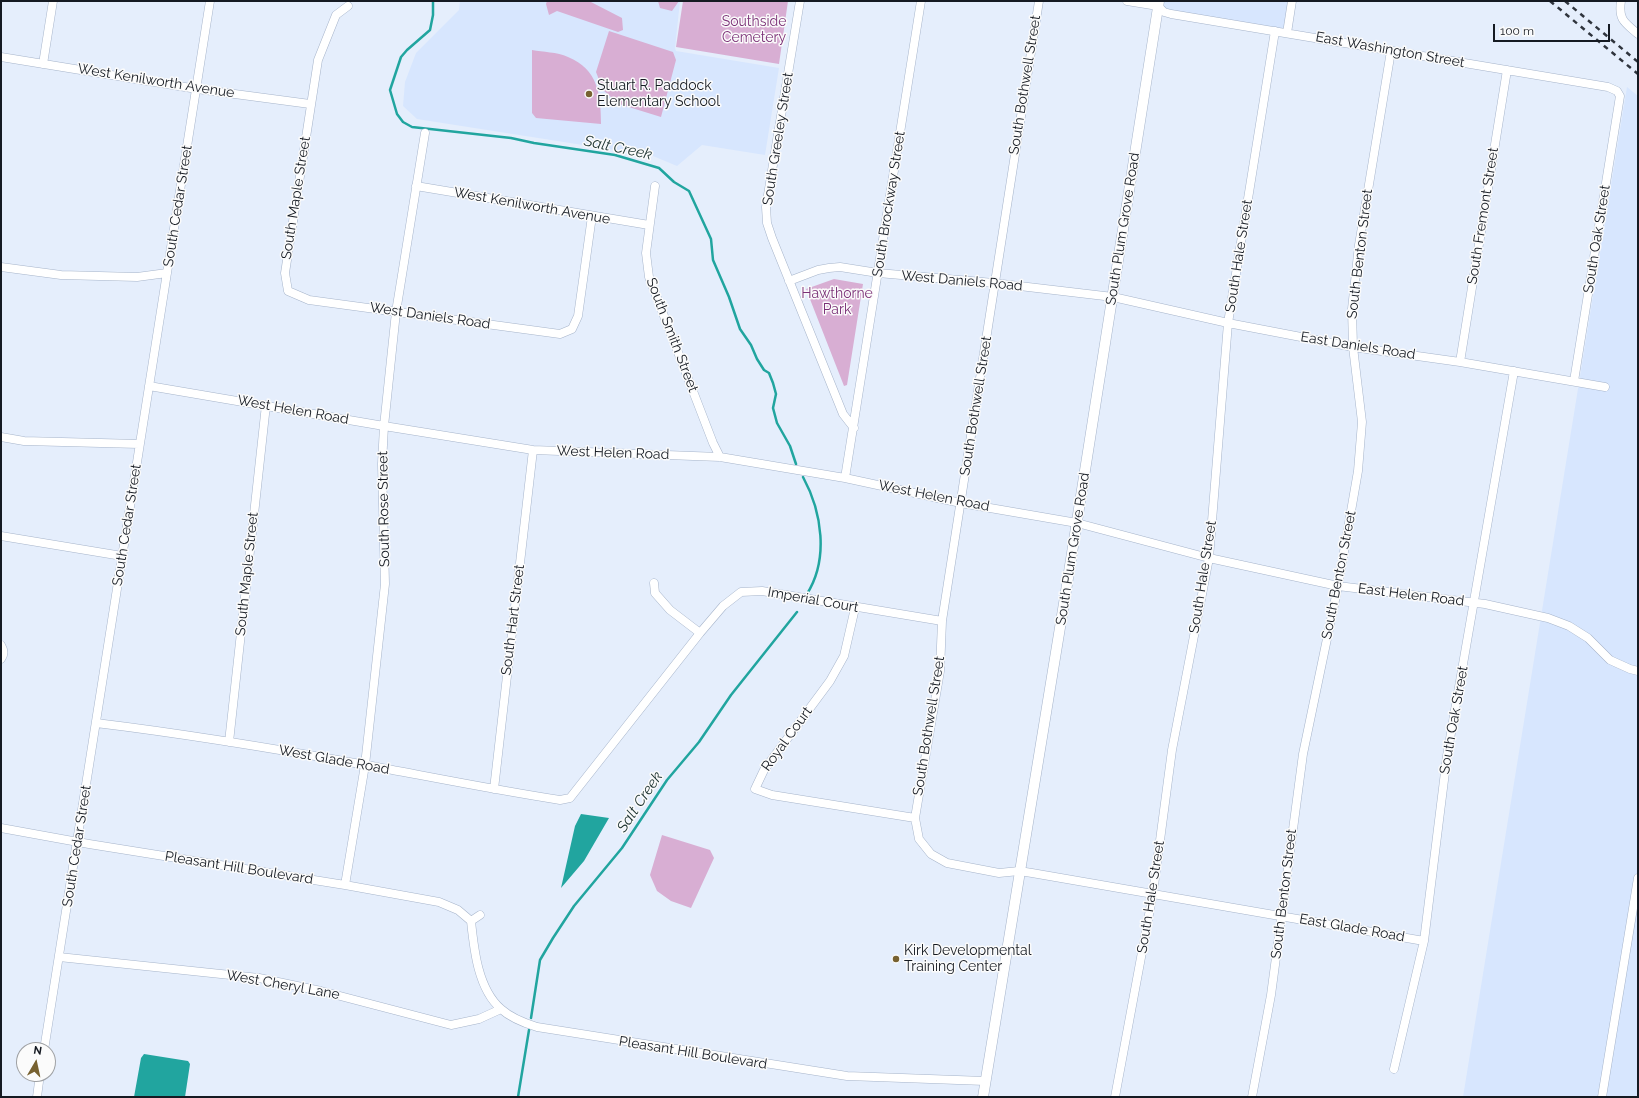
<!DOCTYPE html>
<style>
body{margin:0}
#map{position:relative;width:1639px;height:1098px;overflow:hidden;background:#e5eefc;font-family:Raleway,sans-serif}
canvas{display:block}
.frame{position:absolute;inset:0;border:2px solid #151a22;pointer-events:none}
.north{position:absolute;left:16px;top:1042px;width:40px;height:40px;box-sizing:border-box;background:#fbfbfb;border:1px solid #9fa1a4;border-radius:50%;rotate:9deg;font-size:11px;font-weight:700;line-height:16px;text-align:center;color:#151a22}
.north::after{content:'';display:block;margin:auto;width:14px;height:18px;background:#776130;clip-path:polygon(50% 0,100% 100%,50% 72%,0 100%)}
.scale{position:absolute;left:1493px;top:24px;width:117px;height:18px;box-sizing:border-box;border:2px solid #151a22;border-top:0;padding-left:5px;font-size:12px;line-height:14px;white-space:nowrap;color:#151a22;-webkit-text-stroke:3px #fbfbfb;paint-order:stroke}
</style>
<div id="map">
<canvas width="1639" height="1098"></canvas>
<div class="frame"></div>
<div class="north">N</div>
<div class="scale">100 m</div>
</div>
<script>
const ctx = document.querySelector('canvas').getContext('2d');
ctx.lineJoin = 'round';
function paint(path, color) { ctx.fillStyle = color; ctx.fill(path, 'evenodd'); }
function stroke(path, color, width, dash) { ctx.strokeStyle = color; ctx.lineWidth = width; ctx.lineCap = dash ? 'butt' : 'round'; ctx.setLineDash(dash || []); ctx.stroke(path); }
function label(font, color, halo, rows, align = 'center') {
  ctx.font = font + ' Raleway,sans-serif'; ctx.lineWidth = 3; ctx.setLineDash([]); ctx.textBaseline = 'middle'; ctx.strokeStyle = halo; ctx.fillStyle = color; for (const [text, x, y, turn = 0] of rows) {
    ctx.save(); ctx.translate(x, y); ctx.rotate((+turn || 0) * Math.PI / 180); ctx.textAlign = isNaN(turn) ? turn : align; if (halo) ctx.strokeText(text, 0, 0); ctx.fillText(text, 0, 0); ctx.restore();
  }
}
const built = new Path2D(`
 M 460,1 L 680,1 L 675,48 L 676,51 L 779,68 L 765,155 L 702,145 L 677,166 L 653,156 L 417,119 L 403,106 L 405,82 L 416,53 L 459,10 Z
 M 1159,1 L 1292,1 L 1287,33 L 1171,14 Z
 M 1627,87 L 1638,96 L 1638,1097 L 1463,1097 Z`);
const green = new Path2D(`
 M 547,1 L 589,1 L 622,18 L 623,30 L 618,32 L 557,11 L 549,15 L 546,4 Z
 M 658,1 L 679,1 L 672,11 L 660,8 Z
 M 683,1 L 788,1 L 779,64 L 676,47 Z
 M 609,31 L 673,52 L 676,60 L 661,117 L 619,104 L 603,90 L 596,72 Z
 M 532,50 C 543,52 557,52 568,57 C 598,69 601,95 601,124 L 536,118 L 532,113 Z
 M 834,279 L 863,284 L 847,385 L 844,386 L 806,289 Z
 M 662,835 L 710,850 L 714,858 L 691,908 L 671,901 L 657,891 L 650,875 Z`);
const water = new Path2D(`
 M 581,814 L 609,818 L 584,861 L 561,888 L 575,826 Z
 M 144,1054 L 188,1061 L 190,1064 L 185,1097 L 134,1097 L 141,1058 Z`);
const stream = new Path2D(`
 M 433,1 L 433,15 L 430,30 L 407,50 L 401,57 L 390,90 L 397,114 L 403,122 L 412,127 L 511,138 L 534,143 L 615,155 L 659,168 L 674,182 L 689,191 L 711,239 L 713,260 L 729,297 L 740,329 L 751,345 L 757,359 L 764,370 L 769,373 L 773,383 L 776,394 L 773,408 L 777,423 L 790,446 L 796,464
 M 803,477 C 822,512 829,559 807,594
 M 531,1018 L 540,960 L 553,938 L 574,906 L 622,848 L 667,780 L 699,742 L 731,695 L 797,612
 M 518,1097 L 529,1030`);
const minor = new Path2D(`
 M 800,1 L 766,207 L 767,223 L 772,238 L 843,414 L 854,428
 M 1039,1 L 942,621 L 940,671 L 915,818 L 919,839 L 931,854 L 947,863 L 999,873 L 1019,871 L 1032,873 L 1424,941
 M 1127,1 L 1158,6 L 1164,12 L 1171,14 L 1608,87 L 1617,91 L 1620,96 L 1574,381
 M 1621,1 C 1618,20 1625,23 1638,34
 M 348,6 L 336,15 L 318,60 L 285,273 L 288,291 L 309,300 L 560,334 L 572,329 L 578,316 L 592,216
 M 1287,33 L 1292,1
 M 1,57 L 197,89 L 310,104
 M 43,64 L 53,1
 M 416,186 L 649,225
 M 655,186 L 646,253 L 649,277 L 713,443 L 720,457
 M 1,267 L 61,275 L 137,277 L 167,273
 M 789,281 L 818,270 L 829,268 L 840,267 L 878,273 L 994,283 L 1113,297 L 1228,323 L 1353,347 L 1460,362 L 1605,387
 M 1460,362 L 1507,70
 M 149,386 L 384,426 L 533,450 L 720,457 L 845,478 L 961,503 L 1077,523 L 1209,558 L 1338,586 L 1485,604 L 1548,618 L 1569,626 L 1588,638 L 1610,660 L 1630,669 L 1638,671
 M 1,437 L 24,441 L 139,444
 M 845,478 L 921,1
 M 1,536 L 122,556
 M 654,583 L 655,593 L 670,610 L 700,633
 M 855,608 L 844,656 L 830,681 L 764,770 L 755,789 L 772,795 L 915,818
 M 1,645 C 4,650 5,654 1,659
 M 96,723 C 187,734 277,749 366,765 C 431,777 495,790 560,800 L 570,798 L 700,633 L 723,606 L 741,592 L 762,591 L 942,621
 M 229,742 L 266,405
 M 494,789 L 533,450
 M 1,828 L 89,844 L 345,885 L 439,902 L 458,910 L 471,921 C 474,950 478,989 501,1009 C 511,1018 524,1023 537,1027 L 847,1076 L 985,1081
 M 345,885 L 365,765 L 385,584 L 382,464 L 384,426 L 396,312 L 425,133
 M 471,921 L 480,915
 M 59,957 L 259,978 L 321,991 L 451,1025 L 479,1019 L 501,1009
 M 44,1050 L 210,1
 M 1394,1069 L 1424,941 L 1447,756 L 1514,371
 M 37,1097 L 40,1074
 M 1115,1097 L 1153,893 L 1172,750 L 1209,558 L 1228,323 L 1275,31
 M 1252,1097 L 1271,995 L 1303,754 L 1338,586 L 1358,471 L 1362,422 L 1353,347 L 1352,309 L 1359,245 L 1391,51
 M 1602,1097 L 1638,878`);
const major = new Path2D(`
 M 983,1097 L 1066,591 L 1159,1`);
const rail = new Path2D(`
 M 1550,1 L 1638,74
 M 1565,1 L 1638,62`);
const markers = [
 [589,94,4,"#776130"],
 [896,959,4,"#776130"]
];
const parkNames = [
 ["Southside",754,22],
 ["Cemetery",754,38],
 ["Hawthorne",837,294],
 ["Park",837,310]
];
const streetNames = [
 ["East Washington Street",1390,50,10],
 ["West Kenilworth Avenue",156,81,9],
 ["South Bothwell Street",1025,85,-81],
 ["South Greeley Street",778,139,-81],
 ["South Maple Street",296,198,-81],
 ["South Brockway Street",889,204,-81],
 ["South Cedar Street",178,206,-81],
 ["West Kenilworth Avenue",532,206,10],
 ["South Fremont Street",1483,216,-81],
 ["South Plum Grove Road",1123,229,-81],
 ["South Oak Street",1597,239,-81],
 ["South Benton Street",1360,254,-83],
 ["South Hale Street",1239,256,-81],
 ["West Daniels Road",962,281,5],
 ["West Daniels Road",430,316,8],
 ["South Smith Street",672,335,69],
 ["East Daniels Road",1358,346,9],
 ["South Bothwell Street",976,406,-81],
 ["West Helen Road",293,410,10],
 ["West Helen Road",613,453,2],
 ["West Helen Road",934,496,11],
 ["South Rose Street",384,509,-91],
 ["South Cedar Street",127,525,-81],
 ["South Plum Grove Road",1073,549,-81],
 ["South Maple Street",247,574,-84],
 ["South Benton Street",1339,575,-79],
 ["South Hale Street",1203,577,-81],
 ["East Helen Road",1411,595,7],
 ["Imperial Court",813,600,10],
 ["South Hart Street",513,620,-83],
 ["South Oak Street",1454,720,-80],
 ["South Bothwell Street",929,726,-81],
 ["Royal Court",787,739,-54],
 ["West Glade Road",334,760,10],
 ["South Cedar Street",77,846,-81],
 ["Pleasant Hill Boulevard",239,868,9],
 ["South Benton Street",1284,894,-83],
 ["South Hale Street",1151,897,-81],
 ["East Glade Road",1352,928,10],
 ["West Cheryl Lane",283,985,10],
 ["Pleasant Hill Boulevard",693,1053,9]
];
const poiNames = [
 ["Stuart R. Paddock",597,86],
 ["Elementary School",597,102],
 ["Kirk Developmental",904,951],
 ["Training Center",904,967]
];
const waterNames = [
 ["Salt Creek",618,148,12],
 ["Salt Creek",640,802,-56]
];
paint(built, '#d7e6fe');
paint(green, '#d8aed3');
paint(water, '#21a59f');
stroke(stream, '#21a59f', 2.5);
stroke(minor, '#a6b4ca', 9);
stroke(major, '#a6b4ca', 11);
stroke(minor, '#fff', 8);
stroke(major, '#fff', 10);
stroke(rail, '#2f343d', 2.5, [5, 5]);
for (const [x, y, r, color] of markers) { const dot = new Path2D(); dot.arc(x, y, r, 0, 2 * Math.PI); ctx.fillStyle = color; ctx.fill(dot); stroke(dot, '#fbfbfb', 1.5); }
label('14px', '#7b3177', '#fbfbfb', parkNames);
label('14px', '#151a22', '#fbfbfb', streetNames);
label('14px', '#151a22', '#fbfbfb', poiNames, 'left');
label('italic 15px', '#1b312f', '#fbfbfb', waterNames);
</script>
